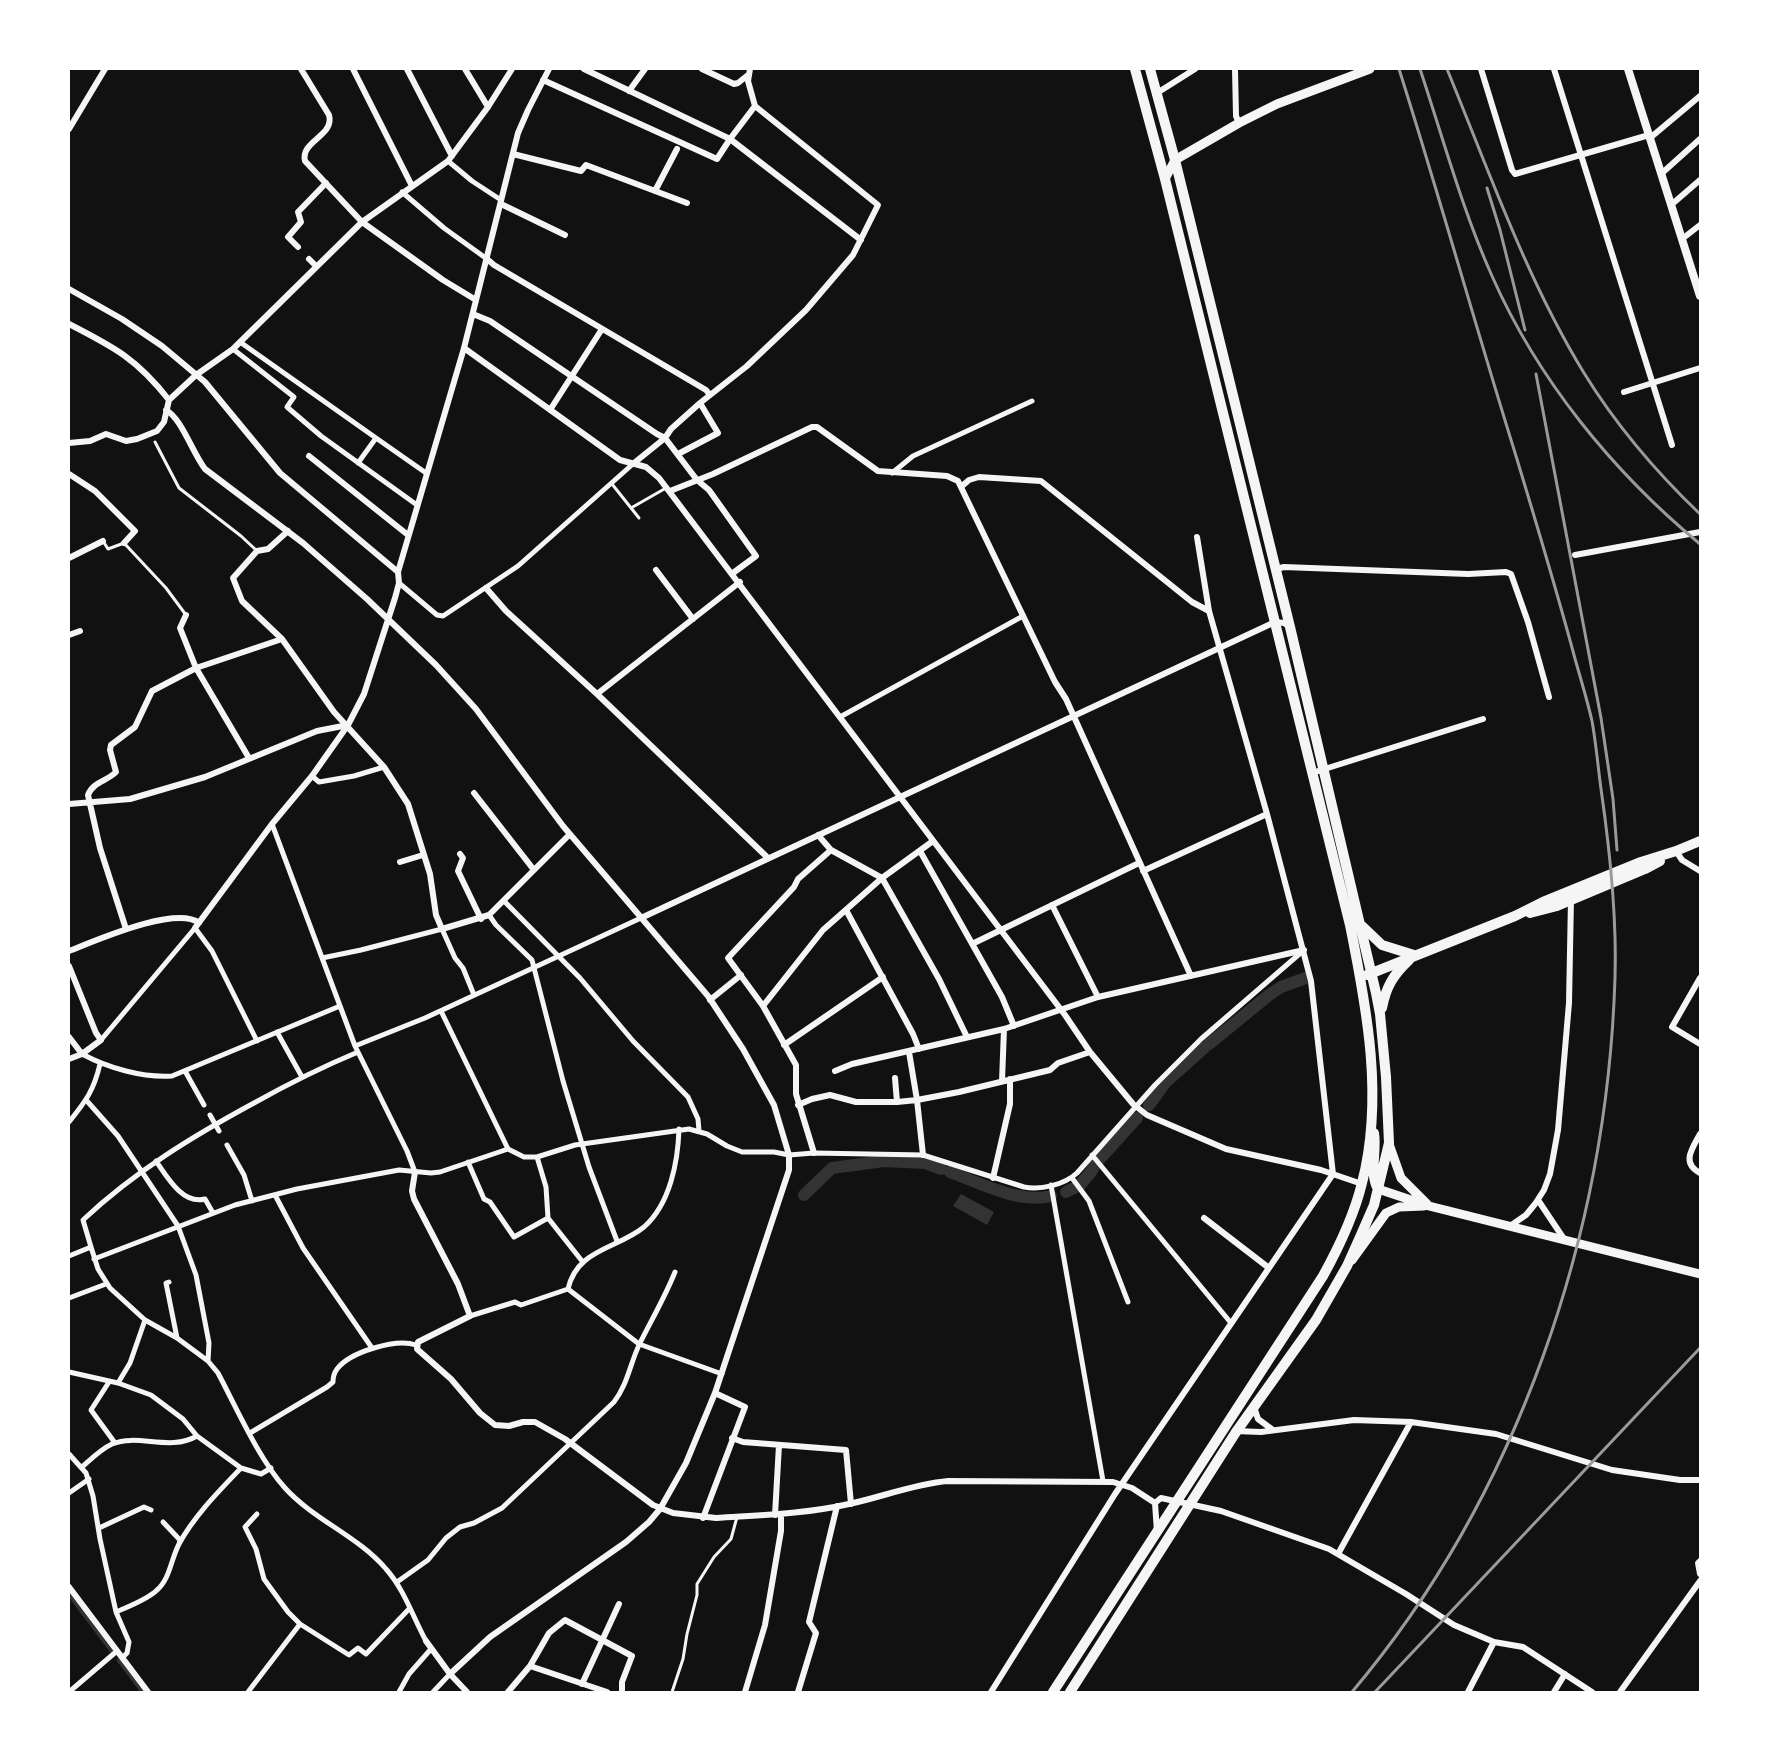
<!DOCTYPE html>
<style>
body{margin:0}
#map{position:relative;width:1769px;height:1761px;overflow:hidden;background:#111;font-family:"Open Sans",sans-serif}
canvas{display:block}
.frame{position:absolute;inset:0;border:70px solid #fff;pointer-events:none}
</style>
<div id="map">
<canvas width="1769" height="1761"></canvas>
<div class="frame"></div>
</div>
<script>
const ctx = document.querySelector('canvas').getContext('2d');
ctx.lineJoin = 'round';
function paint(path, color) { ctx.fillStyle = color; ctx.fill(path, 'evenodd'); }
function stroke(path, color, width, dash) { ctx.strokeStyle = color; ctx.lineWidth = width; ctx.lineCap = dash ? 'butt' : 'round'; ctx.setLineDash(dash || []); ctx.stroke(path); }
const water = new Path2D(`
 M 961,1194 L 994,1212 L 987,1225 L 953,1206 Z`);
const stream = new Path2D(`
 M 69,1595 L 111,1651
 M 118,1660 L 142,1692`);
const canal = new Path2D(`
 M 1209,1044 L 1269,995 L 1281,987 L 1306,978
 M 1149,1105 L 1166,1082 L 1205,1047
 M 1099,1160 L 1137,1118
 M 950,1172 C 980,1183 1019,1204 1051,1196
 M 1080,1185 L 1091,1172 L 1096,1163
 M 1066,1192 L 1078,1186
 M 804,1195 L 832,1168 L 884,1161 L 925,1163 L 941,1169`);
const service = new Path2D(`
 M 155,442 L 179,488 L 241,536 L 256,550
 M 612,484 L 639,518
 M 631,508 L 666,488
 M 103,541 L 108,549 L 124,543 L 166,588 L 186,615
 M 672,1692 L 683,1659 L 687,1634 L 697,1595 L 697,1584 L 714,1557 L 731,1539 L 737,1517`);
const pedestrian = new Path2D(`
 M 448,161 L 472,181 L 501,200
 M 402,192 L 444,228 L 487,259
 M 240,342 L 376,438
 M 233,349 L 294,397 L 287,407 L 321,436 L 417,505
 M 358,463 L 376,438 L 426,473
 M 892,473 L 913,456 L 1032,401
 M 399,583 L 437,615 L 443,616 L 518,566 L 634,463
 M 840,717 L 1023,616
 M 312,776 L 319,782 L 354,776 L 384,767
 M 272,824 L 355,1046 L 407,1151 L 415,1172
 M 504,901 L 580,978 L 633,1041 L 688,1097 L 698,1119 L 699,1131
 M 489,915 L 496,925 L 532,960 L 563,1081 L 589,1167 L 617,1241
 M 322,958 L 361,950 L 442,929 L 455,958 L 463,968 L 474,995
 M 441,1011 L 508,1149
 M 277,1032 L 302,1077
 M 101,1040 L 195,928 L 212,951 L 257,1041
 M 355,1046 L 425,1018 L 641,918
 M 82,1054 C 108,1068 143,1078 172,1076 L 340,1006
 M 185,1071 L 204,1105
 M 87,1101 L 118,1136 L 178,1226 L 196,1275 L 209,1343 L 208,1361 L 218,1373 C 237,1409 259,1459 285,1488 C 314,1520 358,1536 386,1569 C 404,1589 413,1617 426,1641
 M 210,1115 L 219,1131
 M 69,1122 C 86,1101 94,1090 100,1064
 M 227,1145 L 244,1175 L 252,1201
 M 1092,1155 L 1231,1323
 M 537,1157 L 546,1187 L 548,1218 L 582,1261
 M 156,1161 C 167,1177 183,1205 205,1199 L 213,1213
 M 468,1162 L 484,1199 L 490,1202 L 514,1237 L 548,1218
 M 1072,1178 L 1089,1201 L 1128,1302
 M 1051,1185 L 1103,1481
 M 275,1195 L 303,1248 L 372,1348
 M 91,1247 L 83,1220 C 134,1172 193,1136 254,1103 C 288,1084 322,1067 358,1052
 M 69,1256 L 91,1247 L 98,1269 L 110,1288 L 145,1320 L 177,1338 L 208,1361
 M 94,1259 L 235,1205 L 297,1189 L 399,1170 L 431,1173 L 440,1172 L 508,1149 L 524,1157 L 537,1157 L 575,1145 L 689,1129 L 707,1134 L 727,1146 L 742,1152 L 774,1152 L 789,1155 L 814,1153 L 923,1155 L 1024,1187 C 1041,1190 1064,1185 1077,1173 L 1155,1085 L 1201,1039 L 1304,950
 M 169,1282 L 166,1283 L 177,1338
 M 568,1289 C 577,1249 617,1249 644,1227 C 670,1204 678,1162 679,1129
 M 568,1289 L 639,1344 L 722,1374
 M 69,1298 L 106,1284
 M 470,1316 L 515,1302 L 521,1305 L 568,1289
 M 69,1372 L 118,1383 L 151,1395 L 183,1419 L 197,1436 L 241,1468 L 261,1474 L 271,1468
 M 109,1382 L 91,1410 L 115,1443
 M 118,1383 L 130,1363 L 145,1320
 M 250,1433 L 327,1387 L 333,1382 C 333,1377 334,1373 337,1369 C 350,1352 396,1338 416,1345
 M 69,1454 L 86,1473 L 93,1496 L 100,1539 L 116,1612 L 129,1642 L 127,1653 L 122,1658
 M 82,1467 C 91,1459 101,1449 112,1444 C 139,1433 169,1452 197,1436
 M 69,1493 L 89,1479
 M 257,1514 L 245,1527 L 256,1549 L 264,1579 L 288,1612 L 300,1624 L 349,1655 L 358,1648 L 366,1654 L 409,1609
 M 163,1522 L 180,1540 L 179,1544
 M 99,1528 L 144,1507 L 151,1510
 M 397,1582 L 428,1560 L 446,1538 L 460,1527 L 474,1523 L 502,1508 L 614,1402 C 628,1384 630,1363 640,1343 C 652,1319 665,1297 675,1272
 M 116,1612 C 129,1606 147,1600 157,1590 C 170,1579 171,1559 179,1544 C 194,1516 219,1491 241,1468
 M 69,1692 L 117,1651
 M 248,1692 L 300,1624
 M 399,1692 L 409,1674 L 431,1649
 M 433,1692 L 450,1674`);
const minor = new Path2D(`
 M 301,69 L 329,115 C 335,136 300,141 305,161 L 362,222 L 443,280 L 476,300
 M 353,69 L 412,186
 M 407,69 L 452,156
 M 465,69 L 488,107
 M 584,69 L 730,139 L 861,240
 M 702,69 L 734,84 L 738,83 L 748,75
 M 1235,69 L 1236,116 L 1239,123
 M 1481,69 L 1512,170 L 1515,174 L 1649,135
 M 1554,69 L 1672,445
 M 543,80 L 717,159 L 730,139 L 755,106
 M 629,91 L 645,69
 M 1157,93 L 1195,69
 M 69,129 L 105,69
 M 1650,138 L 1700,96
 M 513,154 L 581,171 L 586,165 L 687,203
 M 1661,174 L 1700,139
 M 655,191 L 677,149
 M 501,204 L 565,235
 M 1671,205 L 1700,180
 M 1682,239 L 1700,225
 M 298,247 L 288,237 L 301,222 L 298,212 L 326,183
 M 309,259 L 316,266
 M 487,259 L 494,265 L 706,390 L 710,395
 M 69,289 L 122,319 L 162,346 L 205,382 L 280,473 L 398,572
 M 473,314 L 490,321 L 657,434 L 665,438 L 697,480 L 709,490 L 756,556 L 733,573
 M 69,324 C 114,347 137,359 169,400
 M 464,348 L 620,460 L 646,467 L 659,478 L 1065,1015 L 1090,1052 L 1133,1104 L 1147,1115 L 1226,1149 L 1321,1170 L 1362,1184
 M 1624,392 L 1700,368
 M 166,410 C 182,419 192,452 205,469 L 303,543 L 367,599 L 436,665 L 476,709 L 563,826 L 708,996 L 743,1049 L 774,1105 L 789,1155 L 789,1170 L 715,1393 L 686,1463 L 660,1509 L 649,1522 L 626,1542 L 490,1637 L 450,1674
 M 550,410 L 602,329
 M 69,443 L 90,441 L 106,434 L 126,441 L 137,439 L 157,431 L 164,422 L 169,400 L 196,375 L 233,349 L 362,222 L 448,161 L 488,107 L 512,69
 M 678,454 L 718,433 L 700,403
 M 309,456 L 408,535
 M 634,463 L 665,438 L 671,429 L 700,403 L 747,366 L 806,310 L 853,255 L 878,205 L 755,106 L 748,81 L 750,69
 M 69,474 L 95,491 L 135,531 L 124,543
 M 962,486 L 969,480 L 979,477 L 1041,481 L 1192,602 L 1209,611
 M 670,491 L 713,474 L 812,427 L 817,427 L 878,471 L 947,476 L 958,481 L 1055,682 L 1066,699 L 1191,976
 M 288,531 L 268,549 L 257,551 L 233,578 L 242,601 L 282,639 L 334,712 L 384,767 L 408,804 L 430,874 L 436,915 L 442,929 L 489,915 L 570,834
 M 1197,537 L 1209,611 L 1267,814 L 1311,981 L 1333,1174
 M 1575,555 L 1700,532
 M 69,558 L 103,541
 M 1276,569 L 1284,567 L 1468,574 L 1506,572 L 1511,574 L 1528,622 L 1549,697
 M 656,570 L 693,619
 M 486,588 L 506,611 L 597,694 L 768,858
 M 69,635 L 80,631
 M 597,694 L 740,582
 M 249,758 L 196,668 L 282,639
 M 1312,773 L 1483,719
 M 474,793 L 534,870
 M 69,804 L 130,799 L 205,777 L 317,731 L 348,725
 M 818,835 L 831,850 L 882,878
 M 920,851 L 1002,997 L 1014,1026
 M 1676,851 L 1682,860 L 1700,871
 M 460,854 L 463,858 L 458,871 L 481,919
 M 400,862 L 423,855
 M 1143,871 L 1267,814
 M 882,878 L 939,979 L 967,1037
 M 1052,905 L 1098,997
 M 846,910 L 913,1034 L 919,1049
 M 641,918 L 1275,622 L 1284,623 L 1290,627
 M 195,928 L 272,824 L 312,776 L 348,725 L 364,694 L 395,598 L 399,583 L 398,572 L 464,348 L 518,133 L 528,110 L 549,69
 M 126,929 L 100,848 L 88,795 C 93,782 107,781 116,772 L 110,750 L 111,745 L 135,727 L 152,691 L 196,668 L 180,628 L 186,615
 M 972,944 L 1139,863
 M 69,951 C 95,941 176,905 199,923
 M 69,966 L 96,1033 L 101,1040 L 82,1054 L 69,1059
 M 1700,978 L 1672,1027 L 1700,1044
 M 710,1000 L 741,975
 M 763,1006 L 823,930 L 882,878 L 933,841
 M 69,1037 L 82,1054
 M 784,1045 L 883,977
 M 909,1052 L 917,1100 L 923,1155
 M 835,1071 L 852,1064 L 1004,1029 L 1098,997 L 1304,950
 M 895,1078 L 897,1102
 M 1002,1081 L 1004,1029
 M 798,1105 L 812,1099 L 830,1095 L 856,1102 L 897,1102 L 917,1100 L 959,1092 L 1050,1070 L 1058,1063 L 1090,1052
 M 1700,1134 C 1692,1149 1681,1163 1700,1173
 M 814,1153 L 796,1094 L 796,1065 L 763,1006 L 728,958 L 794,887 L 798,879 L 831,850
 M 415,1172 L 412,1191 L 414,1199 L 458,1284 L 470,1316 L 418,1342 L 417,1349 L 451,1379 L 480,1413 L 495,1425 L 509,1426 L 523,1422 L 535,1422 L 565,1439 L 653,1505 L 673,1513 L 716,1518 C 761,1515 805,1514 849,1504 C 882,1497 914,1484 948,1481 L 1113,1482 L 1132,1488 L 1155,1503
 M 993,1178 L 1010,1104 L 1010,1079
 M 1538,1200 L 1564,1239
 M 1204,1218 L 1269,1268
 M 1510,1226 L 1526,1215 L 1535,1204 L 1544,1190 L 1550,1174 L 1558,1130 L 1569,1003 L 1571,899
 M 1254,1407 L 1258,1419 L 1273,1430
 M 1235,1431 L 1261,1432 L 1354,1420 L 1411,1422 L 1496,1434 L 1612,1470 L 1680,1480 L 1700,1480
 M 732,1438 L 743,1442 L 846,1450 L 851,1504
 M 1155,1503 L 1161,1498 L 1221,1511 L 1329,1549 L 1406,1594 L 1454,1625 L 1494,1642 L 1523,1647 L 1592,1692
 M 1155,1503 L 1157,1532
 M 775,1515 L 779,1445
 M 703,1518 L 745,1407 L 715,1393
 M 1338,1554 L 1411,1422
 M 1700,1561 L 1698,1563 L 1700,1574
 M 69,1587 L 148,1692
 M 426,1641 L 450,1674 L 467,1692
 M 530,1666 L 607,1692
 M 582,1684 L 619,1604
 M 508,1692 L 530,1666 L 549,1633 L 565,1620 L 632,1656 L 622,1682 L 622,1692
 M 745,1692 L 765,1625 L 781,1531 L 781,1514
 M 798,1692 L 816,1633 L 809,1622 L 837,1506
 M 991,1692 L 1115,1494 L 1333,1174
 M 1468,1692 L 1494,1642
 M 1554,1692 L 1565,1674
 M 1620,1692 L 1700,1581`);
const tertiary = new Path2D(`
 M 1628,69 L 1700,296`);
const secondary = new Path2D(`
 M 1165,179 L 1175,160 L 1239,123 L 1277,104 L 1370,69
 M 1389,1144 L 1401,1178 L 1427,1204
 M 1378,1189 L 1429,1206 L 1700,1274
 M 1352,1260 L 1386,1213 L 1399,1207 L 1424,1206`);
const primary = new Path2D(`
 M 1530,913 L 1557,906 L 1645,869 L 1660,861
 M 1361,925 L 1382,945 L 1414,955
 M 1367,975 L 1515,916 L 1543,902 L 1641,862 L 1676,851 L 1700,841
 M 1382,1008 C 1386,987 1393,975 1409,960
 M 1374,1133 C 1377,1151 1369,1174 1378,1189
 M 1053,1692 L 1323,1276 C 1339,1247 1354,1216 1362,1183 C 1384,1099 1367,1009 1350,925 L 1165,179 L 1135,69
 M 1070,1692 L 1236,1432 L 1316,1320 L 1347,1266 L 1360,1237 L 1374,1205 L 1389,1143 L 1386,1077 L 1380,1014 L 1376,993 L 1290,627 L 1175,160 L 1150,69`);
const rail = new Path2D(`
 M 1420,69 C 1443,138 1462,209 1492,276 C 1538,380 1613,472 1700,544
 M 1447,69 C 1489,171 1526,278 1584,373 C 1616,425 1656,472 1700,514
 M 1487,188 L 1500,230 L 1525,330
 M 1536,374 L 1601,718 L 1613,799 L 1617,850
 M 1352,1692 C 1518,1495 1607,1234 1615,978 C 1617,915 1610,851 1601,789 C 1598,767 1596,743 1592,721 C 1587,699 1580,677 1574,655 C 1556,588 1536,522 1516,456 C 1476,328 1440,198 1399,69
 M 1375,1692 L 1700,1348`);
paint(water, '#333');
stroke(stream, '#333', 3);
stroke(canal, '#333', 12);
stroke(service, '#f5f5f5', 3);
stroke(pedestrian, '#f5f5f5', 5);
stroke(minor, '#f5f5f5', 6);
stroke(tertiary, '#f5f5f5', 8);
stroke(secondary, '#f5f5f5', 9);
stroke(primary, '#f5f5f5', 10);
stroke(rail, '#9a9a9a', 3);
</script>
